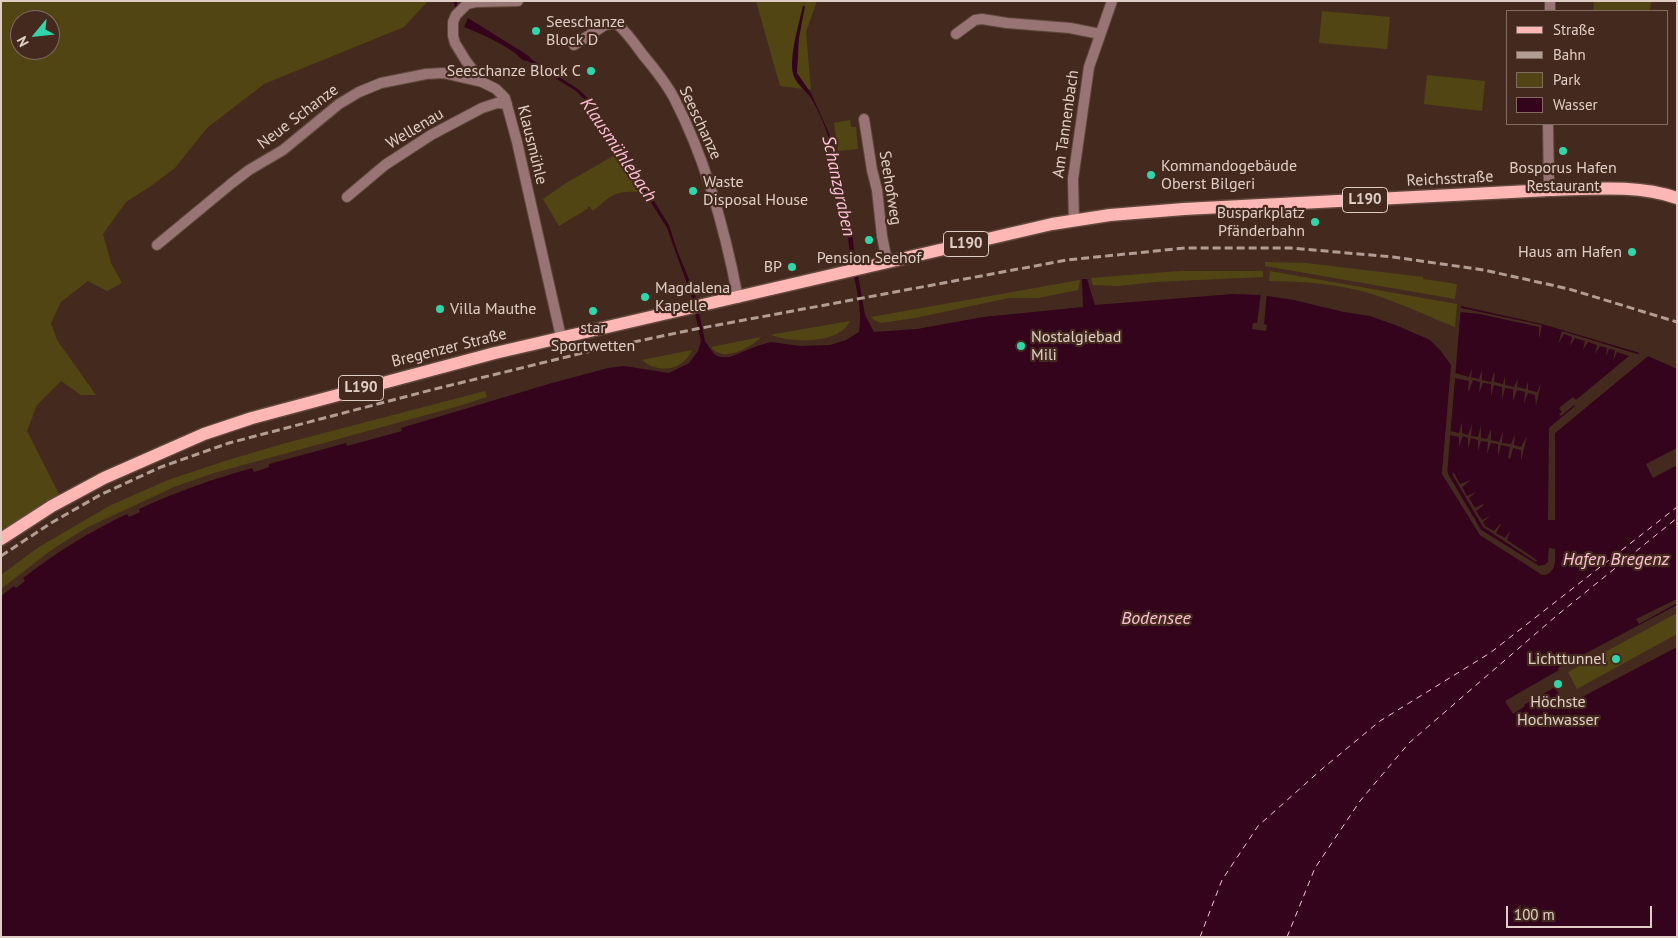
<!DOCTYPE html>
<meta charset="utf-8">
<style>
body{margin:0}
#map{position:relative;width:1678px;height:938px;overflow:hidden;background:#442a1e;font-family:"PT Sans",sans-serif}
canvas{display:block}
.frame{position:absolute;inset:0;border:2px solid #e0cec6;pointer-events:none}
.legend{position:absolute;left:1506px;top:10px;width:162px;height:115px;box-sizing:border-box;background:#442a1e;border:1px solid #826c61;margin:0;padding:6px 9px;list-style:none;font-size:15px;color:#e0cec6}
.legend li{display:flex;align-items:center;gap:10px;height:25px}
.legend b{width:25px;border:1px solid #826c61}
.north{position:absolute;left:10px;top:10px;width:50px;height:50px;box-sizing:border-box;background:#442a1e;border:1px solid #826c61;border-radius:50%;rotate:242deg;font-size:14px;font-weight:700;line-height:20px;text-align:center;color:#e0cec6}
.north::after{content:'';display:block;margin:auto;width:18px;height:22px;background:#32d4a9;clip-path:polygon(50% 0,100% 100%,50% 72%,0 100%)}
.scale{position:absolute;left:1506px;top:906px;width:146px;height:22px;box-sizing:border-box;border:2px solid #e0cec6;border-top:0;padding-left:6px;font-size:15px;line-height:18px;white-space:nowrap;color:#e0cec6;-webkit-text-stroke:4px #442a1e;paint-order:stroke}
</style>
<div id="map">
<canvas width="1678" height="938"></canvas>
<div class="frame"></div>
<ul class="legend">
<li><b style="height:6px;background:#ffb7b5"></b>Straße</li>
<li><b style="height:6px;background:#b29d94"></b>Bahn</li>
<li><b style="height:14px;background:#514514"></b>Park</li>
<li><b style="height:14px;background:#34041c"></b>Wasser</li>
</ul>
<div class="north">N</div>
<div class="scale">100 m</div>
</div>
<script>
const ctx = document.querySelector('canvas').getContext('2d');
ctx.lineJoin = 'round';
function paint(path, color) { ctx.fillStyle = color; ctx.fill(path, 'evenodd'); }
function stroke(path, color, width, dash) { ctx.strokeStyle = color; ctx.lineWidth = width; ctx.lineCap = dash ? 'butt' : 'round'; ctx.setLineDash(dash || []); ctx.stroke(path); }
function label(font, color, halo, rows, align = 'center') {
  ctx.font = font + ' "PT Sans",sans-serif'; ctx.lineWidth = 4.5; ctx.setLineDash([]); ctx.textBaseline = 'middle'; ctx.strokeStyle = halo; ctx.fillStyle = color; for (const [text, x, y, turn = 0] of rows) {
    ctx.save(); ctx.translate(x, y); ctx.rotate((+turn || 0) * Math.PI / 180); ctx.textAlign = isNaN(turn) ? turn : align; if (halo) ctx.strokeText(text, 0, 0); ctx.fillText(text, 0, 0); ctx.restore();
  }
}
const green = new Path2D(`
 M 1,1 L 428,1 L 404,27 L 264,84 L 207,128 L 175,168 L 151,186 L 126,202 L 103,234 L 111,263 L 122,283 L 107,291 L 88,281 L 61,302 L 51,323 L 57,340 L 96,395 L 81,395 L 61,381 L 37,405 L 27,431 L 60,496 L 1,533 ZM 20,20 L 50,20 L 50,50 L 20,50 Z
 M 756,1 L 817,1 L 806,32 L 811,90 L 780,86 Z
 M 1594,1 L 1651,1 L 1650,11 L 1593,11 Z
 M 1322,11 L 1390,17 L 1387,49 L 1319,43 Z
 M 1427,75 L 1485,81 L 1482,111 L 1424,104 Z
 M 850,120 L 851,127 L 856,127 L 858,149 L 838,151 L 834,123 Z
 M 615,155 L 639,192 C 614,191 612,195 593,211 L 589,206 L 587,209 L 559,226 L 543,199 L 566,183 Z
 M 1265,262 L 1306,263 L 1423,277 L 1423,279 L 1457,284 L 1455,299 L 1265,266 Z
 M 1180,271 L 1263,271 L 1263,277 L 1155,282 L 1119,286 L 1093,285 L 1091,278 Z
 M 1270,271 L 1457,304 L 1455,327 C 1427,316 1400,303 1372,294 C 1338,284 1303,281 1269,281 Z
 M 1080,280 L 1078,290 L 1038,298 L 1009,298 L 915,318 L 881,323 L 874,320 L 871,317 Z
 M 850,321 C 840,343 800,342 781,338 C 777,337 773,335 769,335 Z
 M 761,337 C 751,348 722,363 711,347 Z
 M 692,350 C 683,371 658,374 642,360 Z
 M 485,391 L 487,397 L 459,406 L 214,473 L 174,487 L 86,528 L 50,551 L 1,589 L 1,575 L 39,547 L 87,519 L 109,506 L 168,480 L 225,461 L 282,444 Z
 M 1677,613 L 1677,634 L 1577,689 L 1568,672 Z`);
const water = new Path2D(`
 M 803,6 L 805,6 L 799,38 L 797,73 L 811,93 L 832,140 L 842,180 L 851,224 L 855,258 L 865,315 L 874,332 L 917,329 L 983,317 L 1083,307 L 1082,279 L 1087,279 L 1095,305 L 1233,294 L 1261,295 L 1294,300 L 1344,312 L 1370,316 L 1398,326 L 1430,340 L 1440,350 L 1451,365 L 1442,474 L 1480,535 L 1545,575 C 1557,571 1555,560 1555,549 L 1549,549 L 1548,562 L 1545,565 L 1539,566 L 1481,530 L 1447,474 L 1461,306 L 1542,324 L 1640,353 L 1549,428 L 1549,520 L 1555,520 L 1555,433 L 1648,356 L 1677,369 L 1677,448 L 1646,464 L 1653,478 L 1677,465 L 1677,599 L 1636,619 L 1639,624 L 1677,603 L 1677,605 L 1558,668 L 1559,670 L 1505,701 L 1513,714 L 1525,706 L 1524,705 L 1555,687 L 1565,706 L 1677,647 L 1677,937 L 1,937 L 1,596 L 14,586 L 16,588 L 25,581 L 23,578 C 57,552 89,532 127,514 L 129,517 L 140,512 L 139,509 C 176,492 213,479 252,468 L 254,472 L 269,467 L 269,464 L 346,443 L 347,446 L 402,431 L 401,428 L 552,383 L 608,368 L 624,366 L 669,373 L 689,363 L 698,351 L 701,341 L 691,295 L 667,228 L 590,105 L 576,91 L 528,61 C 521,61 520,57 515,53 C 499,42 482,34 464,27 L 468,18 L 529,56 L 531,59 L 578,89 L 593,103 L 669,225 L 677,250 L 695,294 L 705,341 L 714,354 L 720,357 L 730,357 L 757,346 L 771,342 L 800,346 L 830,345 L 846,340 L 859,332 C 863,308 855,285 851,261 C 845,217 842,171 826,130 C 822,119 817,108 811,98 C 805,90 796,84 793,74 C 789,57 799,23 803,6 Z`);
const pier = new Path2D(`
 M 1261,292 L 1267,293 L 1264,324 L 1267,325 L 1266,331 L 1252,329 L 1253,323 L 1257,323 Z
 M 1458,305 L 1461,306 L 1461,308 L 1542,325 L 1539,339 L 1539,327 L 1480,314 L 1460,312 L 1455,373 L 1469,377 L 1472,368 L 1471,377 L 1479,379 L 1482,370 L 1482,380 L 1491,382 L 1494,373 L 1495,373 L 1494,382 L 1503,384 L 1505,376 L 1505,385 L 1514,387 L 1518,379 L 1517,387 L 1526,389 L 1528,381 L 1528,390 L 1537,392 L 1541,384 L 1536,406 L 1535,395 L 1528,393 L 1524,404 L 1525,392 L 1517,390 L 1513,401 L 1513,389 L 1505,388 L 1502,399 L 1502,387 L 1494,385 L 1491,396 L 1491,384 L 1483,383 L 1479,393 L 1480,382 L 1473,380 L 1469,391 L 1468,390 L 1469,381 L 1455,378 L 1450,431 L 1459,433 L 1462,422 L 1462,433 L 1468,435 L 1472,424 L 1471,436 L 1478,437 L 1481,426 L 1481,438 L 1487,439 L 1491,429 L 1491,440 L 1499,442 L 1503,431 L 1502,443 L 1511,444 L 1515,434 L 1514,445 L 1521,447 L 1527,436 L 1521,461 L 1521,450 L 1513,448 L 1510,459 L 1508,458 L 1510,447 L 1501,445 L 1498,456 L 1498,444 L 1491,443 L 1487,454 L 1488,442 L 1481,441 L 1478,451 L 1478,440 L 1471,438 L 1468,449 L 1468,438 L 1463,436 L 1459,447 L 1459,437 L 1450,435 L 1447,469 L 1448,474 L 1481,530 L 1539,566 L 1545,565 L 1548,562 L 1549,548 L 1555,549 L 1554,567 L 1548,574 L 1542,575 L 1480,535 L 1442,473 L 1452,361 L 1453,364 Z
 M 1562,331 L 1637,354 L 1640,353 L 1642,354 L 1551,429 L 1551,518 L 1552,517 L 1553,431 L 1645,355 L 1648,356 L 1555,433 L 1555,520 L 1548,520 L 1549,428 L 1575,406 L 1574,405 L 1561,416 L 1559,414 L 1562,412 L 1559,408 L 1573,397 L 1576,400 L 1629,356 L 1617,352 L 1613,361 L 1615,350 L 1609,349 L 1606,357 L 1607,348 L 1600,346 L 1595,354 L 1597,345 L 1588,342 L 1583,350 L 1585,341 L 1575,338 L 1570,346 L 1572,337 L 1564,334 L 1558,344 Z
 M 1454,473 L 1460,484 L 1471,480 L 1462,487 L 1467,496 L 1476,492 L 1469,498 L 1475,508 L 1483,504 L 1484,505 L 1476,511 L 1482,520 L 1490,516 L 1483,522 L 1485,526 L 1494,531 L 1500,524 L 1501,524 L 1496,533 L 1505,538 L 1510,531 L 1507,540 L 1537,560 L 1536,562 L 1483,527 L 1452,474 Z`);
const stream = new Path2D(`
 M 455,1 L 457,9`);
const ferry = new Path2D(`
 M 1200,937 L 1222,880 L 1258,826 L 1322,769 L 1380,721 L 1490,653 L 1677,507
 M 1287,937 L 1315,868 L 1360,801 L 1409,743 L 1555,617 L 1677,518`);
const minor = new Path2D(`
 M 518,1 L 476,2 L 467,4 L 456,15 L 453,22 L 453,36 L 455,43 L 466,61 L 482,82 L 496,89 L 505,98 L 517,142 L 561,337
 M 1550,11 L 1550,1
 M 956,34 L 975,20 L 982,19 L 1007,23 L 1070,28 L 1100,34
 M 574,45 L 605,25 L 616,23 C 627,32 635,44 643,55 C 654,68 666,83 674,98 C 706,160 725,229 738,298
 M 864,119 L 872,170 L 877,190 L 882,236 L 887,262
 M 1548,124 L 1549,190
 M 347,197 L 385,165 L 431,135 L 482,108 L 497,103 L 507,104
 M 1074,221 L 1073,179 L 1089,67 L 1112,1
 M 157,245 L 232,183 L 249,170 L 283,150 L 339,104 L 359,92 L 381,83 L 426,74 L 443,73 L 482,82`);
const primary = new Path2D(`
 M 1,539 L 52,506 L 104,478 L 204,434 L 252,418 L 495,353 L 1052,224 L 1110,215 L 1184,209 L 1549,190 C 1591,189 1637,184 1677,198`);
const rail = new Path2D(`
 M 1,556 L 51,523 L 100,495 L 161,467 L 229,443 L 431,390 L 595,350 L 696,329 L 1067,260 L 1185,248 L 1291,248 L 1393,257 L 1484,270 L 1569,289 L 1677,322`);
const markers = [
 [536,31,5,"#32d4a9"],
 [591,71,5,"#32d4a9"],
 [1563,151,5,"#32d4a9"],
 [1151,175,5,"#32d4a9"],
 [693,191,5,"#32d4a9"],
 [1315,222,5,"#32d4a9"],
 [869,240,5,"#32d4a9"],
 [1632,252,5,"#32d4a9"],
 [792,267,5,"#32d4a9"],
 [645,297,5,"#32d4a9"],
 [440,309,5,"#32d4a9"],
 [593,311,5,"#32d4a9"],
 [1021,346,5,"#32d4a9"],
 [1616,659,5,"#32d4a9"],
 [1558,684,5,"#32d4a9"]
];
const shields = [
 [1365,200,45],
 [966,244,45],
 [361,388,45]
];
const shieldNames = [
 ["L190",1365,200],
 ["L190",966,244],
 ["L190",361,388]
];
const poiNames = [
 ["Seeschanze",546,22],
 ["Block D",546,40],
 ["Seeschanze Block C",581,71,"right"],
 ["Kommandogebäude",1161,166],
 ["Oberst Bilgeri",1161,184],
 ["Bosporus Hafen",1563,168,"center"],
 ["Restaurant",1563,186,"center"],
 ["Waste",703,182],
 ["Disposal House",703,200],
 ["Busparkplatz",1305,213,"right"],
 ["Pfänderbahn",1305,231,"right"],
 ["Haus am Hafen",1622,252,"right"],
 ["Pension Seehof",869,258,"center"],
 ["BP",782,267,"right"],
 ["Magdalena",655,288],
 ["Kapelle",655,306],
 ["Villa Mauthe",450,309],
 ["star",593,328,"center"],
 ["Sportwetten",593,346,"center"],
 ["Nostalgiebad",1031,337],
 ["Mili",1031,355],
 ["Lichttunnel",1606,659,"right"],
 ["Höchste",1558,702,"center"],
 ["Hochwasser",1558,720,"center"]
];
const streetNames = [
 ["Neue Schanze",298,117,-37],
 ["Seeschanze",700,123,65],
 ["Am Tannenbach",1066,124,-82],
 ["Wellenau",415,129,-31],
 ["Klausmühle",532,145,76],
 ["Reichsstraße",1450,179,-3],
 ["Seehofweg",890,188,81],
 ["Bregenzer Straße",449,348,-14]
];
const waterNames = [
 ["Klausmühlebach",618,150,56],
 ["Schanzgraben",838,186,78],
 ["Hafen Bregenz",1616,560],
 ["Bodensee",1156,619]
];
paint(green, '#514514');
paint(water, '#34041c');
paint(pier, '#442a1e');
stroke(stream, '#34041c', 3);
stroke(ferry, '#ffc0d7', 1, [6, 5]);
stroke(minor, '#60483c', 12);
stroke(primary, '#60483c', 15);
stroke(minor, '#987474', 10);
stroke(primary, '#ffb7b5', 12);
stroke(rail, '#b29d94', 3, [8, 4]);
for (const [x, y, r, color] of markers) { const dot = new Path2D(); dot.arc(x, y, r, 0, 2 * Math.PI); ctx.fillStyle = color; ctx.fill(dot); stroke(dot, '#442a1e', 2); }
for (const [x, y, w] of shields) { const box = new Path2D(); box.roundRect(x - w / 2, y - 12.5, w, 25, 4); ctx.fillStyle = '#442a1e'; ctx.fill(box); stroke(box, '#e0cec6', 1); }
label('bold 15px', '#e0cec6', null, shieldNames);
label('16px', '#e0cec6', '#442a1e', poiNames, 'left');
label('16px', '#e0cec6', '#442a1e', streetNames);
label('italic 18px', '#ffc0d7', '#442a1e', waterNames);
</script>
